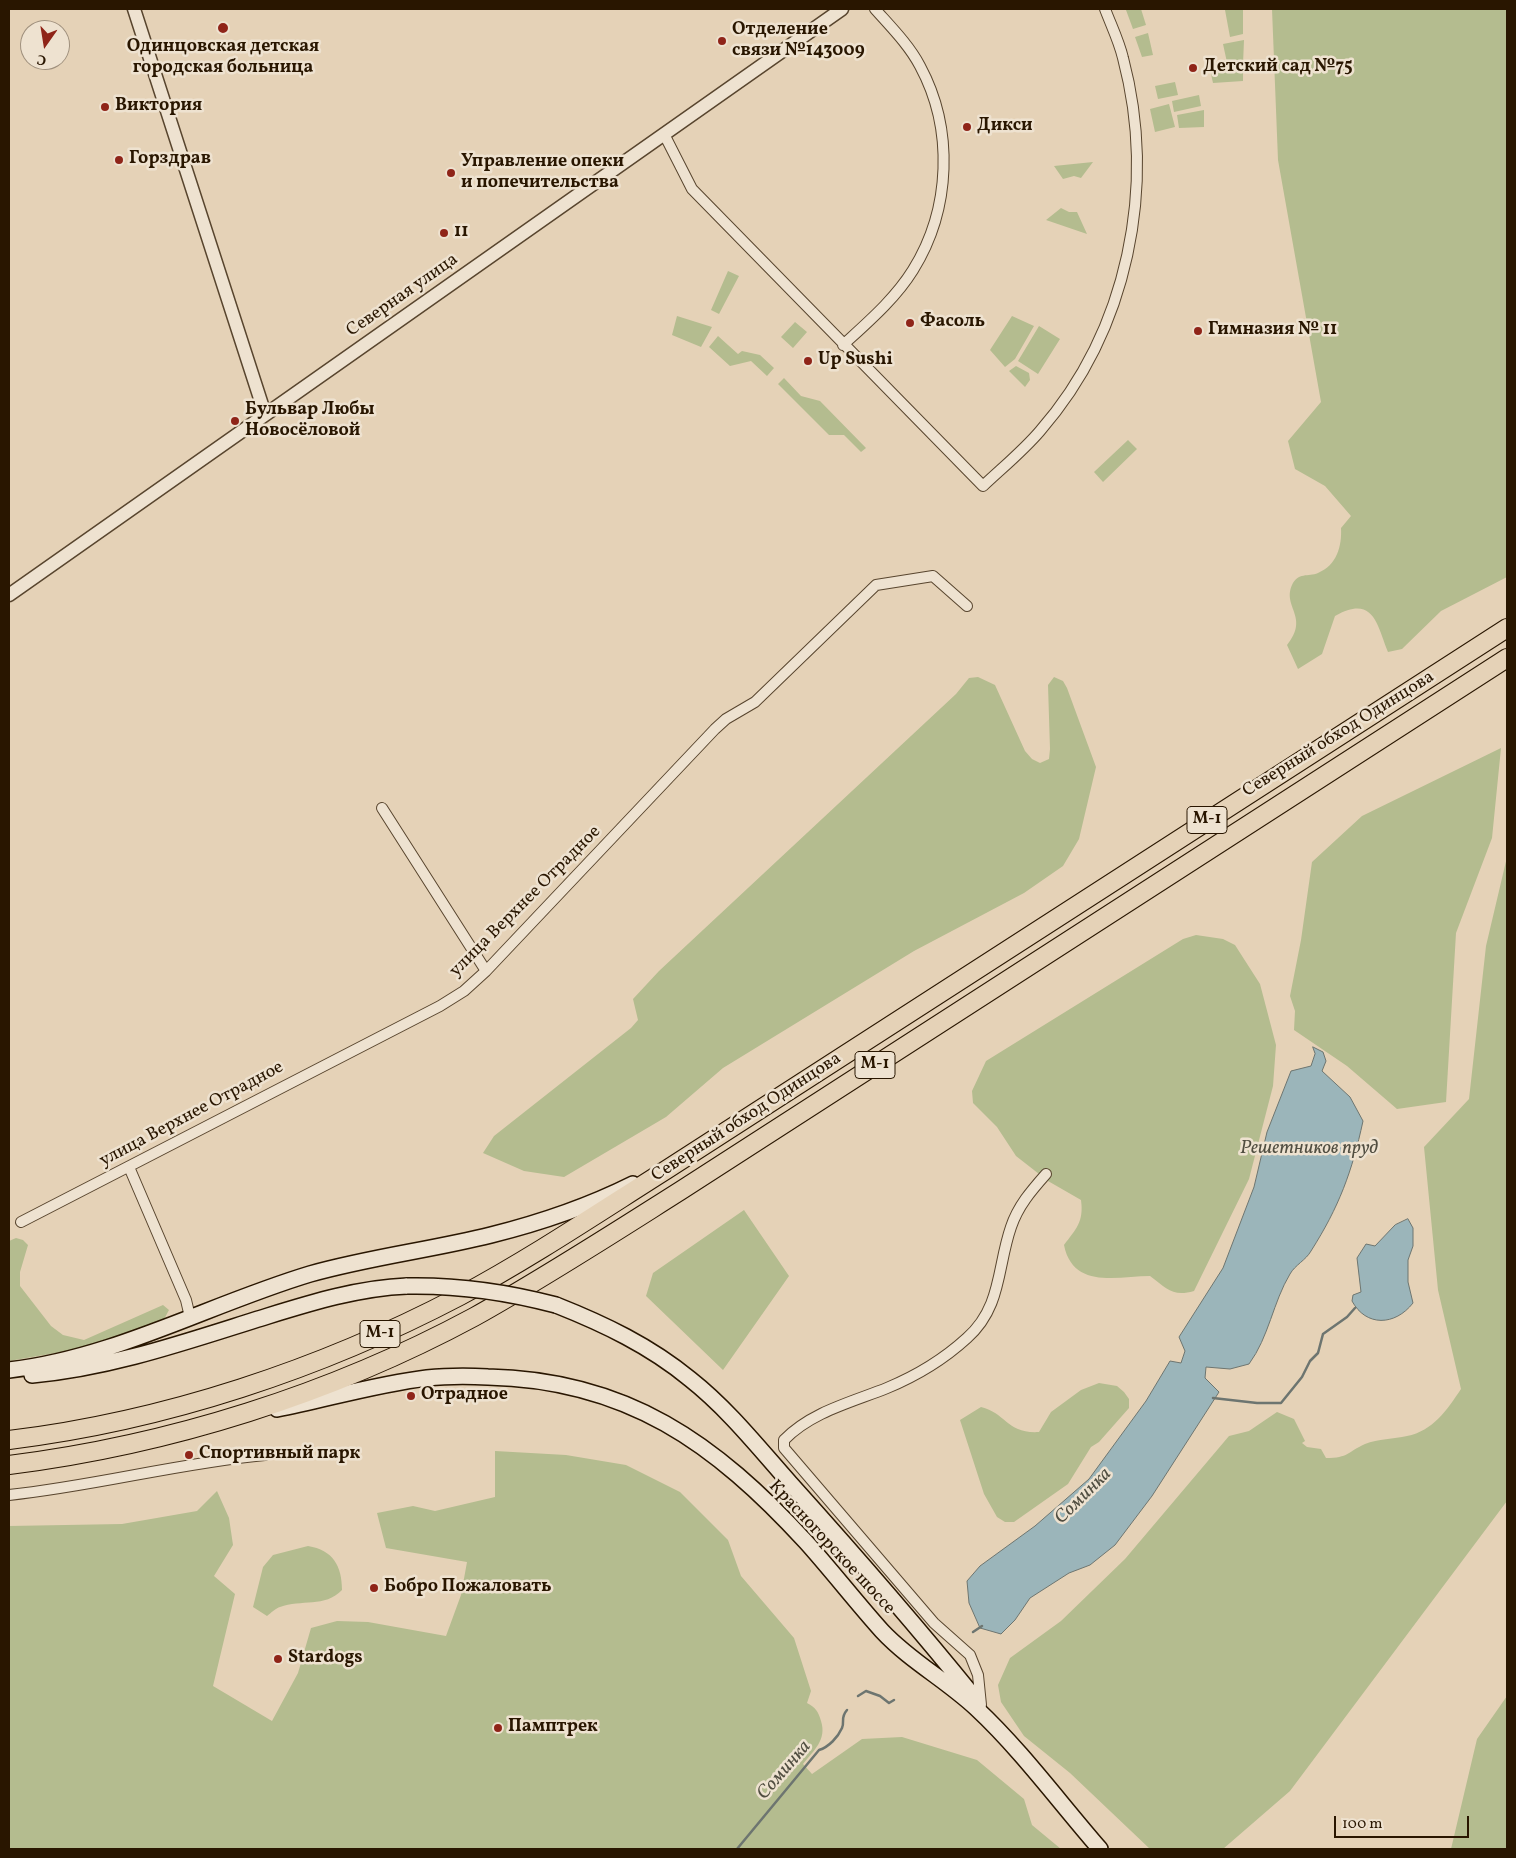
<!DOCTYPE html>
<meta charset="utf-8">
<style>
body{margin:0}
#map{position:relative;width:1516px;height:1858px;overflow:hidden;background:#e5d2b7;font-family:Vollkorn,serif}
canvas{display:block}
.frame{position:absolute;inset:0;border:10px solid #291600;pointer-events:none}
.north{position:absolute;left:20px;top:20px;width:50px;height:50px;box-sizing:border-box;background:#eee2d0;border:1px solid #9f907d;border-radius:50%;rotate:193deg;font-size:14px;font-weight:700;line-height:20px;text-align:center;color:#291600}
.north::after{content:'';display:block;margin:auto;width:18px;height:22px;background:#8f2418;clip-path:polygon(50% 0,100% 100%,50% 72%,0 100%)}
.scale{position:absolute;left:1334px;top:1816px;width:135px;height:22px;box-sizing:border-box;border:2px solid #291600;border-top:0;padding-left:6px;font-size:15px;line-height:18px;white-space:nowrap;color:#291600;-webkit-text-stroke:4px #eee2d0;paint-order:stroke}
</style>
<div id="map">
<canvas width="1516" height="1858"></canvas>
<div class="frame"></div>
<div class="north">С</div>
<div class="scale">100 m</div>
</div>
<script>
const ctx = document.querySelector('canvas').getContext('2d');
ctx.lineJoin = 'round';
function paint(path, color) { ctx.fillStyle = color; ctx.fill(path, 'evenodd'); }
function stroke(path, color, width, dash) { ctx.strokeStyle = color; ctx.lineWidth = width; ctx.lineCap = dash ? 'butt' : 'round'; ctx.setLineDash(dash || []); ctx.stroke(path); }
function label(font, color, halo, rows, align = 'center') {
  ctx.font = font + ' Vollkorn,serif'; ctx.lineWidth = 5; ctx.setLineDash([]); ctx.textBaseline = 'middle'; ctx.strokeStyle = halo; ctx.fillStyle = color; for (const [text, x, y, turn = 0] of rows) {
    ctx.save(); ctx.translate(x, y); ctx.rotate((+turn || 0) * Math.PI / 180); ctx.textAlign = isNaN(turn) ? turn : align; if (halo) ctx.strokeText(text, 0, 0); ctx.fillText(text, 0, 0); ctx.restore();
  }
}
const green = new Path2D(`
 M 1131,9 L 1141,9 L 1146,25 L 1133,29 L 1126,10 Z
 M 1243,9 L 1243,34 L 1230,37 L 1225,10 Z
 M 1272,9 L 1507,9 L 1507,577 L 1441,611 L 1402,649 L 1388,652 C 1377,625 1374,594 1335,616 L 1322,654 L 1298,669 L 1287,645 C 1310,617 1282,607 1292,585 C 1298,572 1308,577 1318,573 C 1337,565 1342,546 1341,528 L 1351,516 L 1325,486 L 1295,469 L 1288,441 L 1321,402 L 1278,160 Z
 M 1148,33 L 1153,55 L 1142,57 L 1135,37 Z
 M 1244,40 L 1243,64 L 1228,67 L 1223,44 Z
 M 1223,63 L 1225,72 L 1243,69 L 1243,81 L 1213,83 L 1209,65 Z
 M 1175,82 L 1178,95 L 1158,99 L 1155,86 Z
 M 1199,95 L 1201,106 L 1174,112 L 1172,101 Z
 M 1169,104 L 1175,127 L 1155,132 L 1150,109 Z
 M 1204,110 L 1204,127 L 1179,128 L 1177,115 Z
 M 1093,162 L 1081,178 L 1074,176 L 1063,179 L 1054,166 Z
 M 1061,208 L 1069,212 L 1077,212 L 1087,234 L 1046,220 Z
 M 728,271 L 739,276 L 719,314 L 711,310 Z
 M 677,316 L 712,327 L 701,347 L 672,335 Z
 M 1012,316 L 1034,326 L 1015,359 L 1005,367 L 990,350 Z
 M 795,322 L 807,332 L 793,348 L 781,337 Z
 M 1039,326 L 1060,339 L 1038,374 L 1018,361 Z
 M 718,336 L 738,354 L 742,351 L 760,355 L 774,368 L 767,376 L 751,361 L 730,366 L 709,347 Z
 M 1016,366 L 1029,373 L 1030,380 L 1025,387 L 1009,371 Z
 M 784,378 L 801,396 L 820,401 L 866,448 L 861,452 L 844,435 L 829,435 L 778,384 Z
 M 1128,440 L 1137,449 L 1103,482 L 1094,472 Z
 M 978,677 L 995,685 L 1025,751 L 1032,759 L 1040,763 L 1049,759 L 1050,749 L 1048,685 L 1054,677 L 1063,681 L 1067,688 L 1096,767 L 1079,839 L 1063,866 L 1024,893 L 914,951 L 723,1068 L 666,1117 L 564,1177 L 524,1171 L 483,1153 L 494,1136 L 631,1028 L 638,1020 L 633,999 L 659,971 L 956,694 L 969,678 Z
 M 1501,748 L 1492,838 L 1456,933 L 1446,1102 L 1397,1109 L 1347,1066 L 1294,1030 L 1295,1011 L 1290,996 L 1301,940 L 1312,862 L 1362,816 Z
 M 1507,857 L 1507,1501 L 1290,1791 L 1223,1849 L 1150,1849 L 1070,1773 L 1024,1736 L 1001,1702 L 998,1685 L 1010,1658 L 1061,1621 L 1125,1559 L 1229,1436 L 1249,1431 L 1277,1412 L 1294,1419 L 1305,1441 L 1302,1443 L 1307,1447 L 1321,1449 L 1326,1458 C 1349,1458 1347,1452 1365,1444 C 1378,1439 1394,1439 1407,1436 C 1433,1431 1447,1410 1461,1389 L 1438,1290 L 1424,1147 L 1469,1099 L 1486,946 Z
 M 1196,935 L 1223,939 L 1235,945 L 1260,984 L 1276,1045 L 1273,1086 L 1249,1179 L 1194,1291 C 1173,1297 1167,1289 1150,1276 C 1119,1276 1073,1290 1064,1245 C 1076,1229 1084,1222 1081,1200 L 1048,1181 L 1016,1156 L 997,1127 L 973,1103 L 972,1091 L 986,1061 L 1183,939 Z
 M 744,1210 L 789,1276 L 723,1370 L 646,1296 L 653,1273 Z
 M 16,1238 L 23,1240 L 28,1245 L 20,1272 L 20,1286 L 51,1326 L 63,1335 L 84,1340 L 163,1305 L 169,1310 L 162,1323 L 73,1350 L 9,1361 L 9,1241 Z
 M 1099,1383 L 1117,1386 L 1124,1392 L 1129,1399 L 1129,1408 L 1099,1442 L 1091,1447 L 1068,1484 L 1014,1522 L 1005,1522 L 997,1517 L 984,1494 L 960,1420 L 981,1407 C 1006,1413 1007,1434 1039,1432 L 1051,1412 L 1081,1390 Z
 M 495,1451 L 566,1455 L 626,1465 L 680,1492 L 728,1540 L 741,1576 L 794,1638 L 811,1691 L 807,1703 C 816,1708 818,1711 821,1721 C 827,1740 814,1750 803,1764 L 812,1774 L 862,1739 L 902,1737 L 977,1760 L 1024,1799 L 1032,1825 L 1061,1849 L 9,1849 L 9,1526 L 122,1524 L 197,1511 L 217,1491 L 229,1518 L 233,1545 L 214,1576 L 235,1594 L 213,1686 L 272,1721 L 298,1673 L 311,1628 L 337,1621 L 368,1622 L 446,1636 L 461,1595 L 467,1562 L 386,1548 L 377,1513 L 413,1506 L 435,1511 L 495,1497 Z
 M 308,1546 C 333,1550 342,1566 342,1590 C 325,1608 301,1599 280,1607 C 276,1608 271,1613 267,1616 L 253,1607 L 263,1567 L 273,1555 Z
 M 1507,1696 L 1507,1849 L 1451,1849 L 1477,1739 Z`);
const water = new Path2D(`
 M 1313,1047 L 1323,1052 L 1326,1061 L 1322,1071 L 1350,1097 L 1363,1121 C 1352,1172 1339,1207 1311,1251 C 1306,1260 1295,1265 1290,1274 C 1273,1302 1269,1337 1249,1364 L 1230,1369 L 1206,1367 L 1205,1378 L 1219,1392 L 1152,1496 L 1115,1545 L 1090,1565 L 1069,1573 L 1030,1598 L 1015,1620 L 1001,1634 L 980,1628 L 969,1603 L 967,1581 L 980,1566 L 1035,1526 L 1089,1479 L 1146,1401 L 1170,1361 L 1181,1363 L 1185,1351 L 1179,1337 L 1223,1268 L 1254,1187 L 1267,1132 L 1291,1071 L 1311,1066 L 1315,1054 Z
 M 1408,1219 L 1413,1228 L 1413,1246 L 1408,1260 L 1408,1282 L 1413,1303 C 1395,1326 1366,1327 1352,1301 L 1353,1295 L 1361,1292 L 1357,1258 L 1366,1244 L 1375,1246 L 1395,1225 Z`);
const stream = new Path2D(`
 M 1213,1398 L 1257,1403 L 1281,1403 L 1302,1377 L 1310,1361 L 1318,1353 L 1323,1334 L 1347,1317 L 1355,1308
 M 973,1632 L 982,1626
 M 858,1696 L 866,1691 L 880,1696 L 889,1703 L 894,1700
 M 737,1849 L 819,1750 C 829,1747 838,1737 842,1728 C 845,1721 840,1718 847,1710`);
const minor = new Path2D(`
 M 664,134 L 692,189 L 983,486 C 1002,468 1023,451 1040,431 C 1128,330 1157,187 1123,58 C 1119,41 1111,25 1105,9
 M 843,345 C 868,322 895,299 913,270 C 951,209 954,129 920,66 C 909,45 891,27 875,9
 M 382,808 L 486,971
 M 129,1167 L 186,1300 L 190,1317
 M 21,1222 L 440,1006 L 464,991 L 486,971 L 715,729 L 726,719 L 755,702 L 876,585 L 933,576 L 967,606
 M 9,1495 C 95,1486 179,1463 265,1455
 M 981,1705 L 978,1675 L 970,1655 L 934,1623 L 784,1448 L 784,1440 C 811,1412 852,1402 887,1388 C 916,1376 944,1359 967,1338 C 1002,1307 997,1267 1011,1227 C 1018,1206 1031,1191 1046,1174`);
const tertiary = new Path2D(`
 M 134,9 L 265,414
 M 9,595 L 842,9`);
const secondary = new Path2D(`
 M 556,1305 C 604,1324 650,1346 690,1379 C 728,1409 758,1447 790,1483 C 853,1553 915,1624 974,1697
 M 9,1370 C 114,1358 210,1304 310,1274 C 370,1257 431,1250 491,1235 C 539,1223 589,1206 633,1184
 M 32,1375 C 109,1368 182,1343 255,1320 C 304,1305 355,1288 407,1286
 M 277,1409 C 327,1399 377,1384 427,1378 C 447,1376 467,1376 488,1377 C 627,1380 715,1443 806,1542 C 832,1571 856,1602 882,1631 C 910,1661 946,1680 976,1708 C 1022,1751 1059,1802 1100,1849`);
const trunk = new Path2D(`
 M 9,1440 C 165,1421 321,1369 460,1296 C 531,1258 598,1213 666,1170 L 1507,628
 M 9,1465 C 169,1445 331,1394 474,1317 C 544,1278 612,1234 680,1191 L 1507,658`);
const secondaryBridge = new Path2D(`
 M 407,1286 C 458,1285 507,1292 556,1305`);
const markers = [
 [223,28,6,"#8f2418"],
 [722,41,5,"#8f2418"],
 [1193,68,5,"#8f2418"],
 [105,107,5,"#8f2418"],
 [967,127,5,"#8f2418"],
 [119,160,5,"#8f2418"],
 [451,173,5,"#8f2418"],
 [444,233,5,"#8f2418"],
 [910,323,5,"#8f2418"],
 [1198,331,5,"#8f2418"],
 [808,361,5,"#8f2418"],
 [235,421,5,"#8f2418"],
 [411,1396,5,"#8f2418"],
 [189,1455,5,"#8f2418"],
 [374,1588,5,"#8f2418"],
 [278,1659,5,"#8f2418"],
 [498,1728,5,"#8f2418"]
];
const shields = [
 [1207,820,40],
 [875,1065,40],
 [380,1334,40]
];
const shieldNames = [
 ["М-1",1207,820],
 ["М-1",875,1065],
 ["М-1",380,1334]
];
const poiNames = [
 ["Отделение",732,31],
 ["связи №143009",732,52],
 ["Одинцовская детская",223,48,"center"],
 ["городская больница",223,69,"center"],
 ["Детский сад №75",1203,68],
 ["Виктория",115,107],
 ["Дикси",977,127],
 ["Горздрав",129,160],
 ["Управление опеки",461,163],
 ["и попечительства",461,184],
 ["11",454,233],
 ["Фасоль",920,323],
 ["Гимназия № 11",1208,331],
 ["Up Sushi",818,361],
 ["Бульвар Любы",245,411],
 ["Новосёловой",245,432],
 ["Отрадное",421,1396],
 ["Спортивный парк",199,1455],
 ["Бобро Пожаловать",384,1588],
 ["Stardogs",288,1659],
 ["Памптрек",508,1728]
];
const streetNames = [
 ["Северная улица",403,296,-35],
 ["Северный обход Одинцова",1339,735,-32],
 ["улица Верхнее Отрадное",526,902,-45],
 ["улица Верхнее Отрадное",192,1115,-28],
 ["Северный обход Одинцова",747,1118,-33],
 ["Красногорское шоссе",831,1548,47]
];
const waterNames = [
 ["Решетников пруд",1309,1150],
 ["Соминка",1084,1497,-45],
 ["Соминка",785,1771,-49]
];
paint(green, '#b4bc8f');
paint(water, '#9bb5ba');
stroke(water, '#6d7570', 1);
stroke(stream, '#6d7570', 2.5);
stroke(minor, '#58452e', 12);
stroke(tertiary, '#58452e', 15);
stroke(secondary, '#291600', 18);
stroke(trunk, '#291600', 20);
stroke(minor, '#eee2d0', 10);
stroke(tertiary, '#eee2d0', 12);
stroke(secondary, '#eee2d0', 15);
stroke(trunk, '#e5d2b7', 18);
stroke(secondaryBridge, '#291600', 18, []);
stroke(secondaryBridge, '#eee2d0', 15);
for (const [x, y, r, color] of markers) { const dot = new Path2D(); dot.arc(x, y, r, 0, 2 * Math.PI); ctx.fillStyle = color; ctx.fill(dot); stroke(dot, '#eee2d0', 2); }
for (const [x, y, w] of shields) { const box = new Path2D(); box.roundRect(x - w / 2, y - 13.5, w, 27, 4); ctx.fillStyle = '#eee2d0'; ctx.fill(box); stroke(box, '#291600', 1); }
label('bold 16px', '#291600', null, shieldNames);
label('bold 18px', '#291600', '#eee2d0', poiNames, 'left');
label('18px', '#291600', '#eee2d0', streetNames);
label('italic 19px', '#514e41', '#eee2d0', waterNames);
</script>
